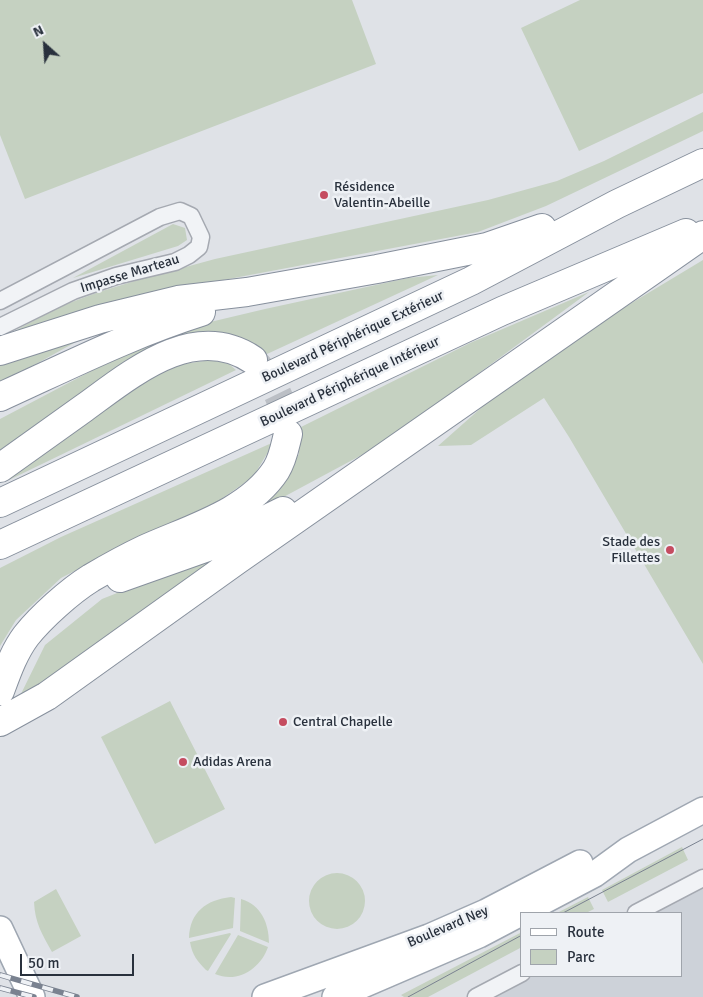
<!DOCTYPE html>
<meta charset="utf-8">
<style>
body{margin:0}
#map{position:relative;width:703px;height:997px;overflow:hidden;background:#dfe2e7;font-family:Signika,sans-serif}
canvas{display:block}
.legend{position:absolute;left:520px;top:912px;width:162px;height:65px;box-sizing:border-box;background:#eef1f5;border:1px solid #9fa4ab;margin:0;padding:6px 9px;list-style:none;font-size:15px;color:#29313d}
.legend li{display:flex;align-items:center;gap:10px;height:25px}
.legend b{width:25px;border:1px solid #9fa4ab}
.north{position:absolute;left:20px;top:20px;width:50px;height:50px;-webkit-text-stroke:4px #eef1f5;paint-order:stroke;rotate:334deg;font-size:14px;font-weight:700;line-height:20px;text-align:center;color:#29313d}
.north::after{content:'';display:block;margin:auto;width:18px;height:22px;background:#29313d;clip-path:polygon(50% 0,100% 100%,50% 72%,0 100%)}
.scale{position:absolute;left:20px;top:954px;width:114px;height:22px;box-sizing:border-box;border:2px solid #29313d;border-top:0;padding-left:6px;font-size:15px;line-height:18px;white-space:nowrap;color:#29313d;-webkit-text-stroke:4px #eef1f5;paint-order:stroke}
</style>
<div id="map">
<canvas width="703" height="997"></canvas>
<ul class="legend">
<li><b style="height:6px;background:#fff"></b>Route</li>
<li><b style="height:14px;background:#c5d1c1"></b>Parc</li>
</ul>
<div class="north">N</div>
<div class="scale">50 m</div>
</div>
<script>
const ctx = document.querySelector('canvas').getContext('2d');
ctx.lineJoin = 'round';
function paint(path, color) { ctx.fillStyle = color; ctx.fill(path, 'evenodd'); }
function stroke(path, color, width, dash) { ctx.strokeStyle = color; ctx.lineWidth = width; ctx.lineCap = dash ? 'butt' : 'round'; ctx.setLineDash(dash || []); ctx.stroke(path); }
function label(font, color, halo, rows, align = 'center') {
  ctx.font = font + ' Signika,sans-serif'; ctx.lineWidth = 5; ctx.setLineDash([]); ctx.textBaseline = 'middle'; ctx.strokeStyle = halo; ctx.fillStyle = color; for (const [text, x, y, turn = 0] of rows) {
    ctx.save(); ctx.translate(x, y); ctx.rotate((+turn || 0) * Math.PI / 180); ctx.textAlign = isNaN(turn) ? turn : align; if (halo) ctx.strokeText(text, 0, 0); ctx.fillText(text, 0, 0); ctx.restore();
  }
}
const built = new Path2D(`
 M 703,881 L 703,997 L 475,997 L 522,976 L 682,976 L 682,913 L 639,913 Z`);
const green = new Path2D(`
 M 0,0 L 352,0 L 376,64 L 25,199 L 0,135 Z
 M 580,0 L 703,0 L 703,93 L 579,151 L 521,28 Z
 M 703,112 L 703,131 L 546,206 L 478,232 L 165,291 L 7,335 L 61,306 L 99,292 L 138,280 L 215,259 L 488,200 L 557,181 L 604,161 Z
 M 173,224 L 185,228 L 187,240 L 178,246 L 73,278 Z
 M 703,260 L 703,664 L 569,437 L 544,398 L 471,445 L 438,446 L 490,400 L 620,310 Z
 M 438,275 L 267,354 L 257,347 L 111,375 L 0,450 L 0,419 L 95,369 L 157,340 L 206,323 L 265,309 L 408,278 Z
 M 589,292 L 384,443 L 237,522 L 278,488 L 299,454 L 299,428 L 470,343 Z
 M 92,333 L 0,384 L 0,363 Z
 M 211,360 L 229,364 L 236,370 L 9,480 L 10,470 L 155,375 L 183,364 Z
 M 274,442 L 253,477 L 214,504 L 139,538 L 61,578 L 16,620 L 0,646 L 0,568 L 61,537 Z
 M 222,557 L 17,702 L 45,645 L 102,599 L 185,566 Z
 M 170,701 L 225,809 L 155,844 L 101,737 Z
 M 682,847 L 688,860 L 608,902 L 602,890 Z
 M309 901a28 28 0 1 1 56 0a28 28 0 1 1-56 0Z
 M 56,889 L 81,936 L 52,952 C 42,934 35,923 34,902 Z
 M 231,897 L 235,898 L 233,928 L 189,938 C 190,912 206,900 231,897 Z
 M 588,897 L 594,909 L 586,913 L 557,913 Z
 M 241,899 C 261,905 269,923 269,943 L 240,931 Z
 M 522,932 L 522,947 L 428,997 L 404,997 L 401,995 Z
 M 230,933 L 231,934 L 208,971 L 206,970 C 198,962 192,955 190,942 Z
 M 238,935 L 268,947 C 261,968 238,984 215,974 Z`);
const highwayTunnel = new Path2D(`
 M 253,360 C 274,382 286,404 288,434`);
const street = new Path2D(`
 M 0,301 L 160,217 L 180,211 L 191,216 L 201,237 L 199,247 L 189,255 L 175,262 L 116,276 L 73,291 L 0,327
 M 636,913 L 703,878
 M 476,997 L 522,973`);
const primary = new Path2D(`
 M 0,929 L 32,997
 M 265,997 L 429,937 L 486,912 L 580,863
 M 335,997 L 479,935 L 595,874 L 628,850 L 703,810`);
const highway = new Path2D(`
 M 0,351 L 100,319 L 178,300 L 247,292 L 377,269 L 487,247 L 542,228
 M 0,397 C 66,367 131,334 201,312
 M 0,468 C 28,448 56,428 84,408 C 131,374 194,320 253,360
 M 0,503 L 471,281 L 617,204 L 703,163
 M 0,545 L 502,311 L 686,233
 M 120,578 L 216,544 L 283,511
 M 0,691 C 7,672 14,652 26,636 C 41,617 70,591 91,578 C 108,568 126,558 145,549 C 189,529 248,513 276,470 C 283,459 285,446 288,434
 M 0,722 L 47,696 L 237,560 L 703,235`);
const tram = new Path2D(`
 M 563,913 L 703,839
 M 408,997 L 522,935`);
const rail = new Path2D(`
 M 0,975 L 77,997
 M 0,988 L 34,997`);
const markers = [
 [324,195,5,"#c54c60"],
 [670,550,5,"#c54c60"],
 [283,722,5,"#c54c60"],
 [183,762,5,"#c54c60"]
];
const poiNames = [
 ["Résidence",334,187],
 ["Valentin-Abeille",334,203],
 ["Stade des",660,542,"right"],
 ["Fillettes",660,558,"right"],
 ["Central Chapelle",293,722],
 ["Adidas Arena",193,762]
];
const streetNames = [
 ["Impasse Marteau",130,274,-17],
 ["Boulevard Périphérique Extérieur",353,337,-25],
 ["Boulevard Périphérique Intérieur",350,382,-25],
 ["Boulevard Ney",448,927,-23]
];
paint(built, '#cdd2d9');
paint(green, '#c5d1c1');
stroke(highwayTunnel, '#bbbfc5', 28, [28, 14]);
stroke(street, '#a5a9b1', 19);
stroke(primary, '#9fa7b2', 28);
stroke(highway, '#87909d', 30);
stroke(street, '#f1f3f6', 16);
stroke(primary, '#fff', 25);
stroke(highway, '#fff', 28);
stroke(tram, '#7a8290', 1);
stroke(rail, '#7a8290', 5.5);
stroke(rail, '#eef1f5', 4, [11]);
for (const [x, y, r, color] of markers) { const dot = new Path2D(); dot.arc(x, y, r, 0, 2 * Math.PI); ctx.fillStyle = color; ctx.fill(dot); stroke(dot, '#eef1f5', 2); }
label('14px', '#29313d', '#eef1f5', poiNames, 'left');
label('14px', '#29313d', '#eef1f5', streetNames);
</script>
